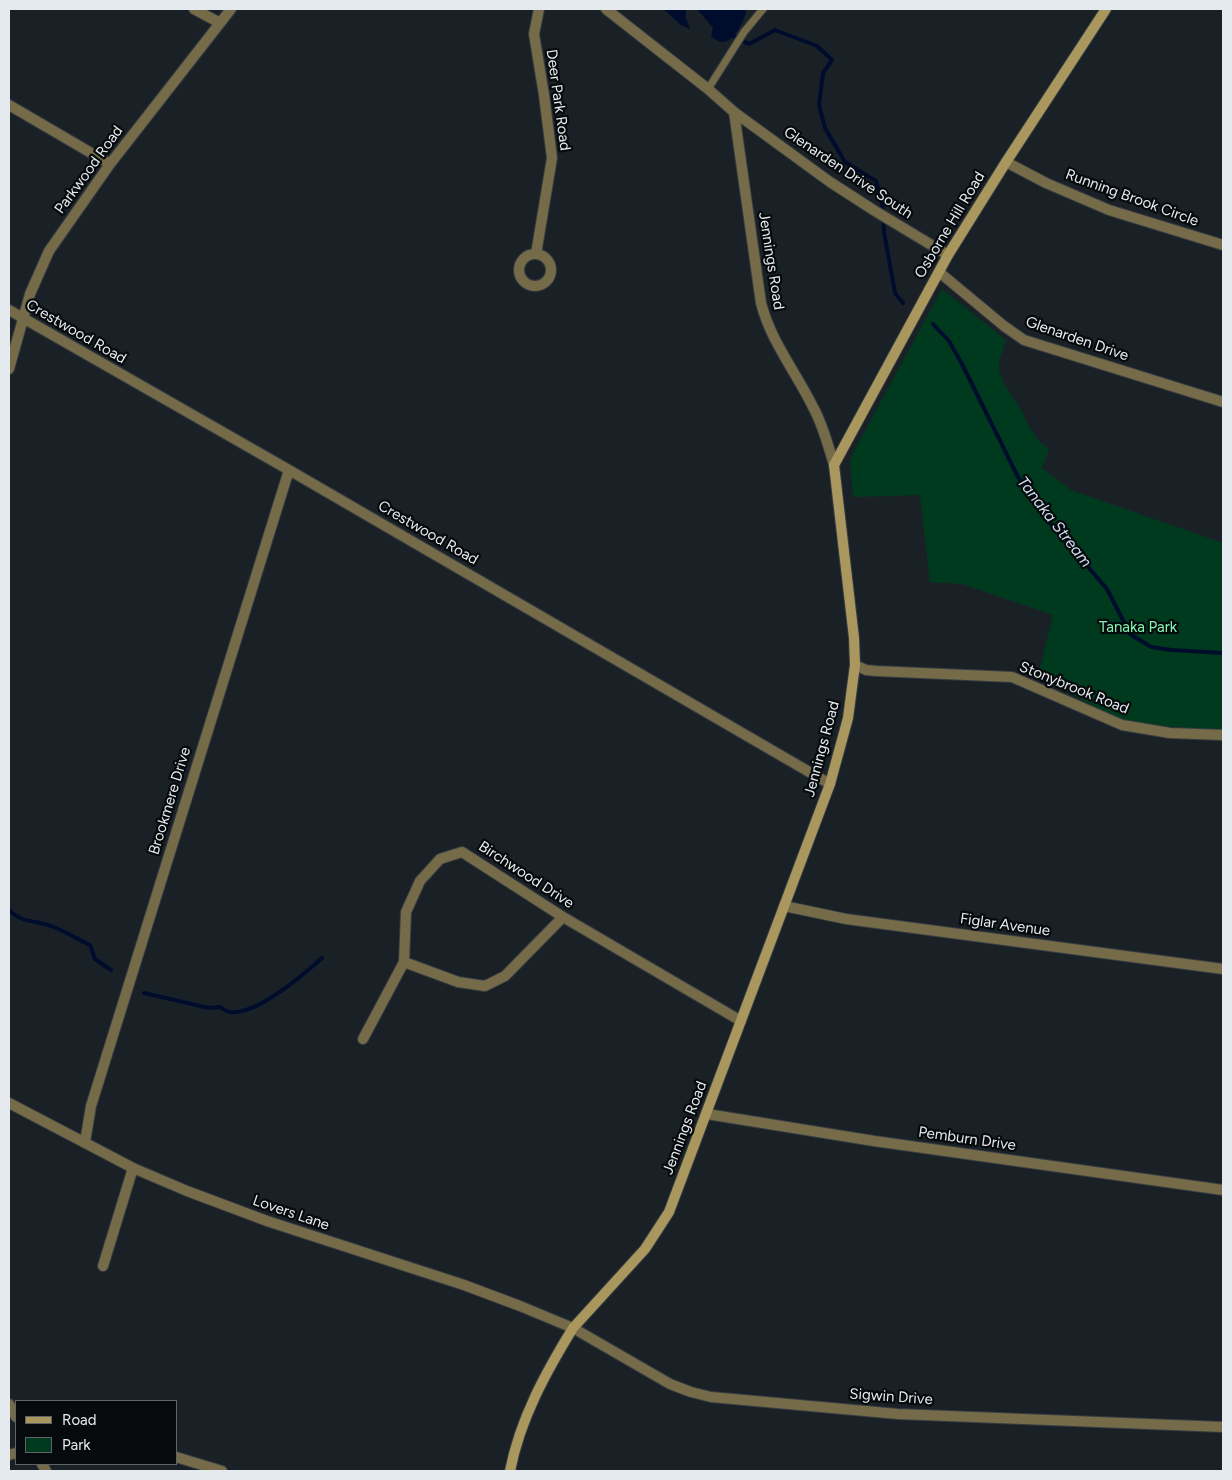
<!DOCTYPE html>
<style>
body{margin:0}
#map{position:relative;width:1232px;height:1480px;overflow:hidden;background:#1a2126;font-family:Figtree,sans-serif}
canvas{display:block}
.frame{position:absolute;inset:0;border:10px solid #e5eaee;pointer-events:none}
.legend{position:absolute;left:15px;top:1400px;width:162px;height:65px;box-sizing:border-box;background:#070a0c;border:1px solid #606466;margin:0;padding:6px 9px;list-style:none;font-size:15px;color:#e5eaee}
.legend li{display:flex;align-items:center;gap:10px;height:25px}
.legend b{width:25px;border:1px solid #606466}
</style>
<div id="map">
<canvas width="1232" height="1480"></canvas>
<div class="frame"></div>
<ul class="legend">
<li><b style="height:6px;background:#a9975e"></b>Road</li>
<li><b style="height:14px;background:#003a1e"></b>Park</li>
</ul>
</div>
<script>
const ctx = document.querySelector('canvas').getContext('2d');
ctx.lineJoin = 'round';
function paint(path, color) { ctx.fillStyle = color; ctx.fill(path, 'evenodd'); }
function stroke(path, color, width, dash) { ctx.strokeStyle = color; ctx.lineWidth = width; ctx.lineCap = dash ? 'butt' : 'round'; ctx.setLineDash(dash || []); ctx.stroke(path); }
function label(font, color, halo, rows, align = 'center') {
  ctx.font = font + ' Figtree,sans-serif'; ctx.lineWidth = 4.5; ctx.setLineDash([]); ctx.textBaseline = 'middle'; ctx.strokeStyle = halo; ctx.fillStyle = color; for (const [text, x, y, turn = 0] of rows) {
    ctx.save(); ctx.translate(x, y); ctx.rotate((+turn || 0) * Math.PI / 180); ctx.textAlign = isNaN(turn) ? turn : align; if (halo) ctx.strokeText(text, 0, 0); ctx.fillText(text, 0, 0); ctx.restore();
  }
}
const green = new Path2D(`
 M 942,289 L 1006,340 L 999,362 L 999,371 L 1004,384 L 1023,413 L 1029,427 L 1039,441 L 1049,449 L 1042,468 L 1071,490 L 1223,543 L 1223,730 L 1172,727 L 1119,720 L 1038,676 L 1053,615 L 962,584 L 930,582 L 920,495 L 853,497 L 850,462 L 853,453 Z`);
const water = new Path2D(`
 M 663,9 L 686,9 L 686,18 L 690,29 L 681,25 Z
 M 697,9 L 745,9 L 746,13 C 741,27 728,54 711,36 L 713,28 Z`);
const stream = new Path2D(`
 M 731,35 L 749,44 L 775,30 L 817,46 L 832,60 L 823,73 L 819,105 L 825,128 L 845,162 L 876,181 L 882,201 L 884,232 L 895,293 L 903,303
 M 933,324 L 949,341 L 962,364 L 1018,477 L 1045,517 L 1107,589 L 1130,634 L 1151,647 L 1172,650 L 1223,653
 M 9,910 C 21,923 35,920 51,926 C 65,931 77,939 90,945 L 95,959 L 111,970
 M 144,993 L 209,1008 L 220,1007 C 224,1009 226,1012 230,1012 C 257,1015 303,975 322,958`);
const lane = new Path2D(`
 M 708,89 L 744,32 L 763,9`);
const street = new Path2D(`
 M 194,9 L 220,23
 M 606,9 L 708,89 L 734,112 L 761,303 C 771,342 796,372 813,407 C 823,425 828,445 834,465
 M 9,105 L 110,164
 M 734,112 L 830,182 L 875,211 L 948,255
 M 1006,162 L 1046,183 L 1109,210 L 1223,245
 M 536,254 L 552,158 L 544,95 L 534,34 L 539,9
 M519 270a16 16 0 1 1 32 0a16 16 0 1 1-32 0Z
 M 939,272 L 1004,326 L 1024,340 L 1223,402
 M 9,310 L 289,470 L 830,784
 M 9,369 L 30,294 L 49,251 L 110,164 L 231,9
 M 855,665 L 866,670 L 876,671 L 1012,677 L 1122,725 L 1170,733 L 1223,735
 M 784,906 L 846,919 L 1223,969
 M 404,962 L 458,982 L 485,986 L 505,976 L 563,917
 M 363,1039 L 404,962 L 406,912 L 420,881 L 440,859 L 462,852 L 563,917 L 741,1021
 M 9,1103 L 133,1168 L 187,1191 L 267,1221 L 464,1285 L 520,1306 L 573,1328 L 670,1384 L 691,1392 L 711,1397 L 898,1414 L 1223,1427
 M 707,1114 L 874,1141 L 1223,1190
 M 85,1142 L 91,1106 L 289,470
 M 103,1266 L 133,1168
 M 9,1404 L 16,1417
 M 9,1455 L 16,1453
 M 176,1457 L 222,1471
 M 42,1464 L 46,1471`);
const secondary = new Path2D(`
 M 510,1471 C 520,1419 546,1372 573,1328 L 645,1249 L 669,1212 L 830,784 L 848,718 L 855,665 L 854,638 L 834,465 L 948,255 L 1006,162 L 1106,9`);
const streetNames = [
 ["Deer Park Road",558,100,82],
 ["Parkwood Road",89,170,-54],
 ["Glenarden Drive South",848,173,34],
 ["Running Brook Circle",1132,198,20],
 ["Osborne Hill Road",950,225,-59],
 ["Jennings Road",771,261,81],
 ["Crestwood Road",76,332,30],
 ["Glenarden Drive",1077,339,19],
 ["Crestwood Road",428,533,30],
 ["Stonybrook Road",1074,688,22],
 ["Jennings Road",822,749,-75],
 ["Brookmere Drive",170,801,-73],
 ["Birchwood Drive",526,875,33],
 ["Figlar Avenue",1005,925,8],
 ["Jennings Road",685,1128,-69],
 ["Pemburn Drive",967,1139,8],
 ["Lovers Lane",291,1213,19],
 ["Sigwin Drive",891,1397,4]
];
const parkNames = [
 ["Tanaka Park",1138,628]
];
const waterNames = [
 ["Tanaka Stream",1054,522,52]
];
paint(green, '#003a1e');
paint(water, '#000c2c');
stroke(stream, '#000c2c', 4);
stroke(lane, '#363d42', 9);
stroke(street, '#363d42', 12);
stroke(secondary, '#363d42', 12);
stroke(lane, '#766b49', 7);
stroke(street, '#766b49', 10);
stroke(secondary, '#a9975e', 10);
label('15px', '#e5eaee', '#070a0c', streetNames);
label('15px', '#81f6af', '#070a0c', parkNames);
label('italic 16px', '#cddaed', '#070a0c', waterNames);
</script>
